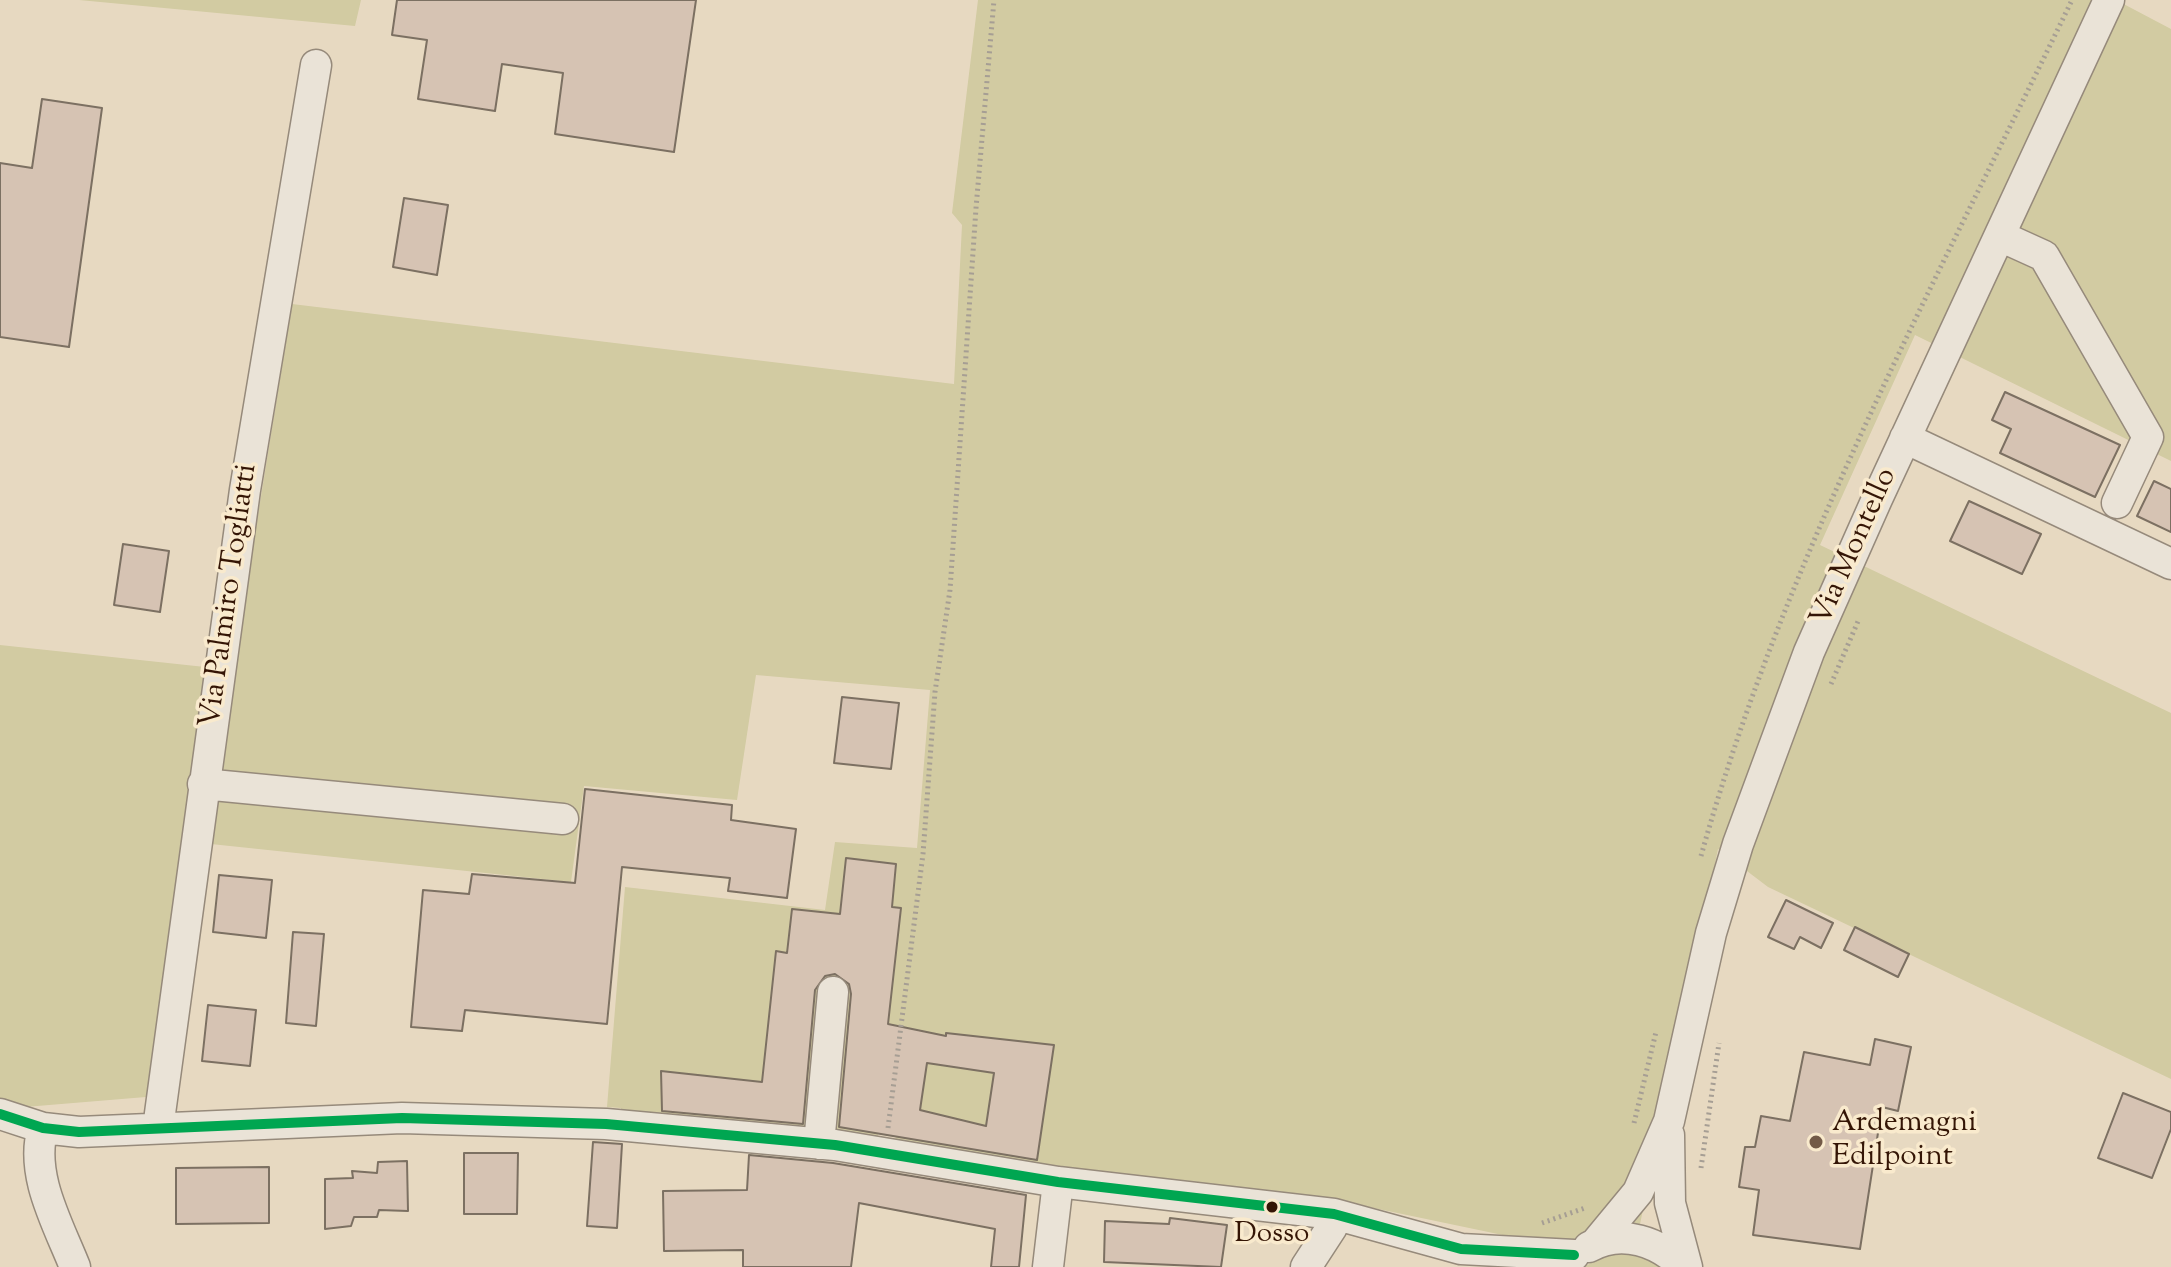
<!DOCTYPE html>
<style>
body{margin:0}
canvas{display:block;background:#e7d9c1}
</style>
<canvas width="2171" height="1267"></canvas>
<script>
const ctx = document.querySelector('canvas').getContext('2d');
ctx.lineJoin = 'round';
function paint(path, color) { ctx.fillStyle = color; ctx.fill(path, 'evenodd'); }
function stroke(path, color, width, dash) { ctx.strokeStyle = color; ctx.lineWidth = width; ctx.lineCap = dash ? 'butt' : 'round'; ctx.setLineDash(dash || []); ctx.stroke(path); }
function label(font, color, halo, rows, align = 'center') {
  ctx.font = font + ' "Sorts Mill Goudy",serif'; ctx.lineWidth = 7; ctx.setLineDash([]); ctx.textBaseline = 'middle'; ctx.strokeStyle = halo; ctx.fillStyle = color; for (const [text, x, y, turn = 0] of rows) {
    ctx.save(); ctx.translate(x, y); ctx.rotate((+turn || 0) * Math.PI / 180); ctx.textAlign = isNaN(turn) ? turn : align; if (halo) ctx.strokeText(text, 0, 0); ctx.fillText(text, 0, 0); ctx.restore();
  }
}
const green = new Path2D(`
 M 79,0 L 361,0 L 355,26 Z
 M 978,0 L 2116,0 L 2171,29 L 2171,461 L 1915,335 L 1820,545 L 2171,713 L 2171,1079 L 1768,887 L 1718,849 L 1634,1253 L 1663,1267 L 1584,1267 L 1603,1256 L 1364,1206 L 1097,1180 L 895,1142 L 910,1030 L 892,1028 L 877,1142 L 621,1118 L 621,1108 L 607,1107 L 625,887 L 825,910 L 835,842 L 917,848 L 930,690 L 756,675 L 737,800 L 584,786 L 571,882 L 192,842 L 158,1096 L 13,1108 L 0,1102 L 0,645 L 233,670 L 292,304 L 954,384 L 962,225 L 952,213 Z`);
const building = new Path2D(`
 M 397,0 L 696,0 L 674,152 L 555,134 L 563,73 L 502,64 L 495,111 L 418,99 L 427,40 L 392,35 Z
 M 42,99 L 102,108 L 69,347 L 0,337 L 0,163 L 32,168 Z
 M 404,198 L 448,205 L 437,275 L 393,267 Z
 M 2005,392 L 2120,445 L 2095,497 L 2000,453 L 2011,429 L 1992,420 Z
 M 2154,481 L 2171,489 L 2171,532 L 2137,516 Z
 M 1969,501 L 2041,534 L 2022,574 L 1950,541 Z
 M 123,544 L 169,551 L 160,612 L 114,605 Z
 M 842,697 L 899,703 L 891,769 L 834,763 Z
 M 585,789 L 732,805 L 731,820 L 796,829 L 787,898 L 728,891 L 730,878 L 622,867 L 607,1024 L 465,1010 L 462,1031 L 411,1027 L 423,890 L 469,894 L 472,874 L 575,883 Z
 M 846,858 L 896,864 L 892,907 L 901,908 L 888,1024 L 946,1036 L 946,1033 L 1054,1045 L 1037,1160 L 839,1127 L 851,994 L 849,984 L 835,974 L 825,976 L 815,990 L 803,1124 L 662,1111 L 661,1071 L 762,1082 L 776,951 L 787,953 L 792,909 L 840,914 ZM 927,1063 L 994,1073 L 986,1126 L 920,1110 Z
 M 219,875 L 272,880 L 266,938 L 213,932 Z
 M 1786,900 L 1833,923 L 1821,948 L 1800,937 L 1794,949 L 1768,937 Z
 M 1855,927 L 1909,954 L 1898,977 L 1844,950 Z
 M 293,932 L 324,934 L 316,1026 L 286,1023 Z
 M 208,1005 L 256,1010 L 250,1066 L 202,1061 Z
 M 1875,1039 L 1911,1047 L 1898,1111 L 1882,1107 L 1860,1249 L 1753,1235 L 1759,1190 L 1739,1187 L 1745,1147 L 1755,1147 L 1761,1116 L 1790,1121 L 1804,1052 L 1870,1065 Z
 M 2123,1093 L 2171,1112 L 2171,1129 L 2152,1178 L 2098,1158 Z
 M 593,1142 L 622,1144 L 617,1228 L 587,1226 Z
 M 464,1153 L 518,1153 L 517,1214 L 464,1214 Z
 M 749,1155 L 833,1163 L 1026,1195 L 1019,1267 L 991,1267 L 995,1229 L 859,1203 L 851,1267 L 743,1267 L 743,1250 L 664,1251 L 663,1191 L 747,1190 Z
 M 407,1161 L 408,1211 L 379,1210 L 377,1217 L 354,1217 L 351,1226 L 325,1229 L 325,1179 L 353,1178 L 352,1171 L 377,1173 L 378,1162 Z
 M 269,1167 L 269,1223 L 176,1224 L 176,1168 Z
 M 1170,1218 L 1227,1225 L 1221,1267 L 1104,1262 L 1105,1221 L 1169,1224 Z`);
const path = new Path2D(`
 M 1831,684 L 1859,619
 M 1701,856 C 1784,558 1938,278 2072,0
 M 1634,1123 L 1656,1032
 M 888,1128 L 923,854 L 935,692 L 950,590 L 976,208 L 994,0
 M 1701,1168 L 1719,1043
 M 1542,1223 L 1585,1208`);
const minor = new Path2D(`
 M 2000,236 L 2044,256 L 2148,437 L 2117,503
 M 1905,438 L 2171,564
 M 203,784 L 563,819
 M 0,1114 L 43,1128 L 79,1132 L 402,1118 L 606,1124 L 835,1145 L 1058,1182 L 1334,1214 L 1461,1249 L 1574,1255
 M 43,1128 C 29,1174 58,1224 75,1267
 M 158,1128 L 245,490 L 316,65
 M 1669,1135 L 1670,1203 L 1687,1267
 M 819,1144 L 833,992
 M 1595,1244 L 1638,1192 L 1669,1121 L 1711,933 L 1738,844 L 1809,652 L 1877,499 L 2109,0
 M 1589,1247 C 1622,1228 1659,1242 1684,1267
 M 1048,1267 L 1058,1182
 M 1306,1267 L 1332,1227 L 1334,1214`);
const bus1 = new Path2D(`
 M 0,1114 L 43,1128 L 79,1132 L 402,1118 L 606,1124 L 835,1145 L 1058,1182 L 1334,1214 L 1461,1249 L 1574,1255`);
const markers = [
 [1816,1142,8,"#735a47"],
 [1272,1207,7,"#341505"]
];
const busNames = [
 ["Dosso",1272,1236]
];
const streetNames = [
 ["Via Montello",1856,548,-66],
 ["Via Palmiro Togliatti",231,596,-82]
];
const poiNames = [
 ["Ardemagni",1832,1125],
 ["Edilpoint",1832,1159]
];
paint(green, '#d2cba2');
paint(building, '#d6c3b3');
stroke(building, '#7c7062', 2);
stroke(minor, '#968a7b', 33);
stroke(path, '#a69e94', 5, [2, 4]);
stroke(minor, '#eae3d7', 30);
stroke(bus1, '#00a651', 10);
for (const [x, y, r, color] of markers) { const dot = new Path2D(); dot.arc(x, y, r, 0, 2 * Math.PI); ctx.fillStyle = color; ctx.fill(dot); stroke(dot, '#f9eacd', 3); }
label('28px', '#341505', '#f9eacd', busNames);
label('30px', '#341505', '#f9eacd', streetNames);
label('30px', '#341505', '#f9eacd', poiNames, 'left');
</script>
